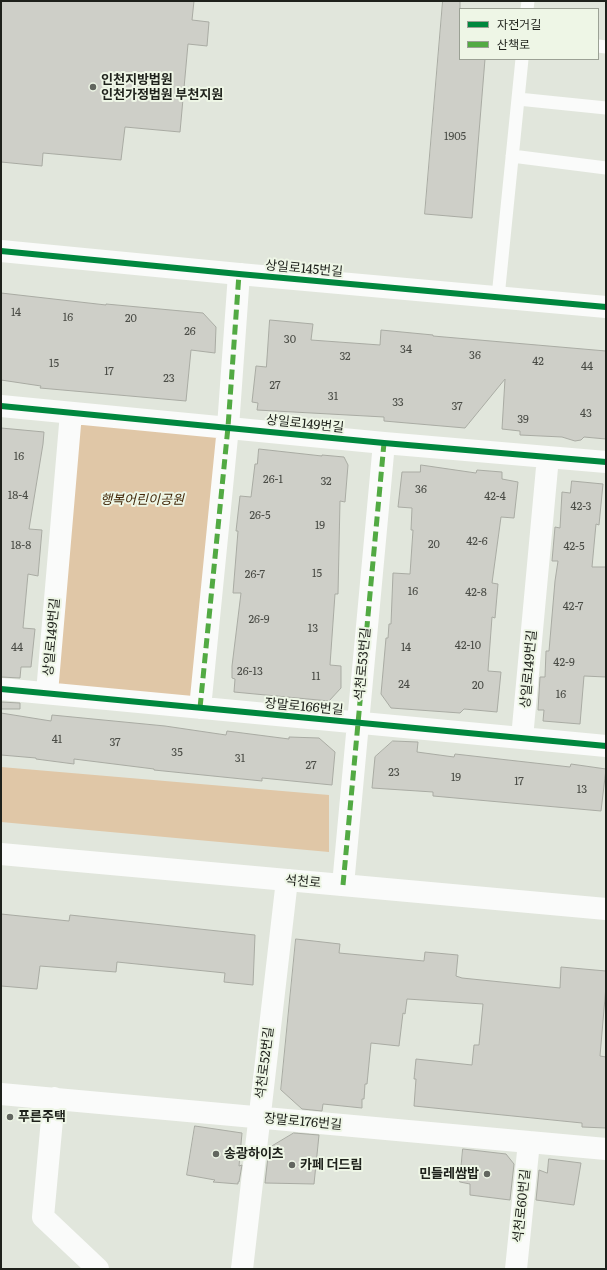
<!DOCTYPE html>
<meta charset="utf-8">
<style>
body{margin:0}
#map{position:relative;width:607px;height:1270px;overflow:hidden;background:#e1e6dc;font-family:Literata,"Noto Sans KR",serif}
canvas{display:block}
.frame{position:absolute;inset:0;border:2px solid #1e211b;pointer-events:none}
.legend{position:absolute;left:459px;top:8px;width:140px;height:52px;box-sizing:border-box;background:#eef6e6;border:1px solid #9ba195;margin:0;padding:5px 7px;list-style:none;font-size:12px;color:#1e211b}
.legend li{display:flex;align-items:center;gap:8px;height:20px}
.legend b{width:20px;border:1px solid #9ba195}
</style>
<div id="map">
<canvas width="607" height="1270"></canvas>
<div class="frame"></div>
<ul class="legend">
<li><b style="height:5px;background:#00873e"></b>자전거길</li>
<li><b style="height:5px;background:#52aa43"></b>산책로</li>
</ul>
</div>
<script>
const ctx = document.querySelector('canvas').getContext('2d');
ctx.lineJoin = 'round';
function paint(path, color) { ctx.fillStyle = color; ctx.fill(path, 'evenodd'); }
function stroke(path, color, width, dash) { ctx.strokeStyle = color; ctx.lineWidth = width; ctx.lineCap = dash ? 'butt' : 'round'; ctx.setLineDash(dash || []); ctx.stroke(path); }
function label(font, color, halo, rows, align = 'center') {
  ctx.font = font + ' Literata,"Noto Sans KR",serif'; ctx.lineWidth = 4; ctx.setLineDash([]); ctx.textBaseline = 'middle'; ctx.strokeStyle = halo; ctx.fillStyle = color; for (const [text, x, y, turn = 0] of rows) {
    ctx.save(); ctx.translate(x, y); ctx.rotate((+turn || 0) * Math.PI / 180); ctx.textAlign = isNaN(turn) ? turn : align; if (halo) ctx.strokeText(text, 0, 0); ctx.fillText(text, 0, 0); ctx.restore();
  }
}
const green = new Path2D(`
 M 71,413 L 228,427 L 200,708 L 47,693 Z
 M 1,767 L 329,795 L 329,852 L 1,822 Z`);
const building = new Path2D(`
 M 1,1 L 194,1 L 192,20 L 209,22 L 207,46 L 188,44 L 180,132 L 125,127 L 121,160 L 43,153 L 42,166 L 1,162 Z
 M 443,1 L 460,1 L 460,59 L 485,59 L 472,218 L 425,214 Z
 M 1,293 L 106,305 L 106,304 L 203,313 L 216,327 L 215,353 L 191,350 L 186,401 L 40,388 L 41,386 L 1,380 Z
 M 270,320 L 313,324 L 311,340 L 380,345 L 381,330 L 433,335 L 433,336 L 606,351 L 606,439 L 584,437 L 581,440 L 575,441 L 562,437 L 520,435 L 520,431 L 502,429 L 505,379 L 465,428 L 384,421 L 384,417 L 257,410 L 258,403 L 252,402 L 256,366 L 266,367 Z
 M 1,428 L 44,432 L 43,444 L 29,529 L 42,530 L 38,576 L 28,574 L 23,628 L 35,629 L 31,667 L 21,667 L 20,678 L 1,677 Z
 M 259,449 L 322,456 L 322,455 L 344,457 L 348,465 L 345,502 L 340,501 L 338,594 L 335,594 L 330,665 L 341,666 L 341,688 L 329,701 L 234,692 L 235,679 L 232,678 L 232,666 L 241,593 L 233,593 L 238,531 L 236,531 L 240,496 L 251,497 L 255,464 L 257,464 Z
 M 421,465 L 476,473 L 477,470 L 502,472 L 502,479 L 518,482 L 514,518 L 501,517 L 492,583 L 498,584 L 495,618 L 492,617 L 488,671 L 501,672 L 497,712 L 464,709 L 460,713 L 391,708 L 381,694 L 386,638 L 388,638 L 389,624 L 391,624 L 393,573 L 410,574 L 413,530 L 411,530 L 412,508 L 398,507 L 402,472 L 420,472 Z
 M 572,481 L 603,484 L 599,525 L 596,524 L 592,567 L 606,567 L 606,677 L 584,676 L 580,724 L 543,721 L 544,710 L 538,710 L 540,677 L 545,677 L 546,651 L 549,651 L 555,581 L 558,561 L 552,561 L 555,527 L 560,528 L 562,492 L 570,493 Z
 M 1,702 L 20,703 L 20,709 L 1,709 Z
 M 1,713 L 51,721 L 52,715 L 165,726 L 226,735 L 227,731 L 289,739 L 289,737 L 319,738 L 335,752 L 332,785 L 262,778 L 262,781 L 154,770 L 154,769 L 74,759 L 74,764 L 36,759 L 36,758 L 1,755 Z
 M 393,741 L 418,742 L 417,752 L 454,757 L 455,754 L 570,767 L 571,764 L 606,769 L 601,811 L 433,796 L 433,792 L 372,788 L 375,757 Z
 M 1,914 L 69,921 L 70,915 L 255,935 L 253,985 L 224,982 L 225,973 L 117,962 L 116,972 L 40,966 L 37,989 L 1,986 Z
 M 296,939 L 340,944 L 339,953 L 424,961 L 425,952 L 458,955 L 456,976 L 462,978 L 560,988 L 561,967 L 606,971 L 606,986 L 600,1056 L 606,1057 L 606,1128 L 582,1127 L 582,1123 L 414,1106 L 416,1079 L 414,1079 L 416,1059 L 472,1065 L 474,1045 L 479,1045 L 483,1004 L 407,999 L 405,1014 L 403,1013 L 399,1046 L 371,1043 L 367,1084 L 365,1084 L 364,1099 L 362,1099 L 362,1108 L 323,1104 L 322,1111 L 302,1109 L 281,1090 Z
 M 195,1126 L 242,1133 L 239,1166 L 242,1165 L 239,1182 L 238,1182 L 238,1184 L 213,1182 L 215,1180 L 187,1175 Z
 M 294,1133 L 319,1135 L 314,1184 L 265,1183 L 269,1148 Z
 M 463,1149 L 506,1154 L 514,1164 L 510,1200 L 470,1195 L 470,1184 L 460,1182 Z
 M 549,1159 L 581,1163 L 574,1205 L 536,1200 L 539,1170 L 547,1173 Z`);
const service = new Path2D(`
 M 527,9 L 528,1
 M 598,46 L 606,47
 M 518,99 L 606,108
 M 512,156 L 606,168
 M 498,297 L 522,59`);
const minor = new Path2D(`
 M 1,406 L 384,443 L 606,462
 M 1,689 L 606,746
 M 47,693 L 71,413
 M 200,708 L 228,427 L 239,274
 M 522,738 L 548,457
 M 343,885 L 384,443
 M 1,1094 L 606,1149
 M 54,1098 L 43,1217 L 98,1269
 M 242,1269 L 287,880
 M 516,1269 L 529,1142`);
const tertiary = new Path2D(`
 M 1,251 L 239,274 L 606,307
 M 1,854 L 606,909`);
const quiet = new Path2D(`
 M 200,708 L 228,427 L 239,274
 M 343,885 L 384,443`);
const cycleway = new Path2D(`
 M 1,251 L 239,274 L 606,307
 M 1,406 L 384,443 L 606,462
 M 1,689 L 606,746`);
const markers = [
 [93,87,4,"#62665f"],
 [10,1117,4,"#62665f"],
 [216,1154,4,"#62665f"],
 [292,1165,4,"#62665f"],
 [487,1174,4,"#62665f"]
];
const numberNames = [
 ["1905",455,137],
 ["14",16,313],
 ["16",68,318],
 ["20",131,319],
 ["26",190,332],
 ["30",290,340],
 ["34",406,350],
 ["36",475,356],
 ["32",345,357],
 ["42",538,362],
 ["15",54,364],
 ["44",587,367],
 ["17",109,372],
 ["23",169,379],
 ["27",275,386],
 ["31",333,397],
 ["33",398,403],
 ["37",457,407],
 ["43",586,414],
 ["39",523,420],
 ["16",19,457],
 ["26-1",273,480],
 ["32",326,482],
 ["36",421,490],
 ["18-4",18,496],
 ["42-4",495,497],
 ["42-3",581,507],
 ["26-5",260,516],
 ["19",320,526],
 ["42-6",477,542],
 ["20",434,545],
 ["18-8",21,546],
 ["42-5",574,547],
 ["15",317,574],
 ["26-7",255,575],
 ["16",413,592],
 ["42-8",476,593],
 ["42-7",573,607],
 ["26-9",259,620],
 ["13",313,629],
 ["42-10",468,646],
 ["44",17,648],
 ["14",406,648],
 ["42-9",564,663],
 ["26-13",250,672],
 ["11",316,677],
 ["24",404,685],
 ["20",478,686],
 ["16",561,695],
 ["41",57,740],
 ["37",115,743],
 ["35",177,753],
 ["31",240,759],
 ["27",311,766],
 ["23",394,773],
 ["19",456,778],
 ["17",519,782],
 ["13",582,790]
];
const poiNames = [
 ["인천지방법원",101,80],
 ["인천가정법원 부천지원",101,95],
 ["푸른주택",18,1117],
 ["송광하이츠",224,1154],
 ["카페 더드림",300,1165],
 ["민들레쌈밥",479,1174,"right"]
];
const streetNames = [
 ["상일로145번길",304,269,5],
 ["상일로149번길",305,424,6],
 ["상일로149번길",52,637,-85],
 ["석천로53번길",363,664,-85],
 ["상일로149번길",529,669,-85],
 ["장말로166번길",304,707,5],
 ["석천로",303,882,5],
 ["석천로52번길",265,1063,-83],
 ["장말로176번길",303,1122,5],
 ["석천로60번길",522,1206,-84]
];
const parkNames = [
 ["행복어린이공원",142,500]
];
paint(green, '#e0c7a7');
paint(building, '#cecfc8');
stroke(building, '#a9aba3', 1);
stroke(service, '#fafbfa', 13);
stroke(minor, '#fafbfa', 22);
stroke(tertiary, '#fafbfa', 22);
stroke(quiet, '#52aa43', 5, [10, 5]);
stroke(cycleway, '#00873e', 6);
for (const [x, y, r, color] of markers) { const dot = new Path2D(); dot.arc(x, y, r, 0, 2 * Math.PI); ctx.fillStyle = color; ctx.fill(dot); stroke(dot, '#eef6e6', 1.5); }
label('11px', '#4a4c46', null, numberNames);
label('bold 13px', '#1e211b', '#eef6e6', poiNames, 'left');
label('13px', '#1e211b', '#eef6e6', streetNames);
label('italic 13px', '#412708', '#eef6e6', parkNames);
</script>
